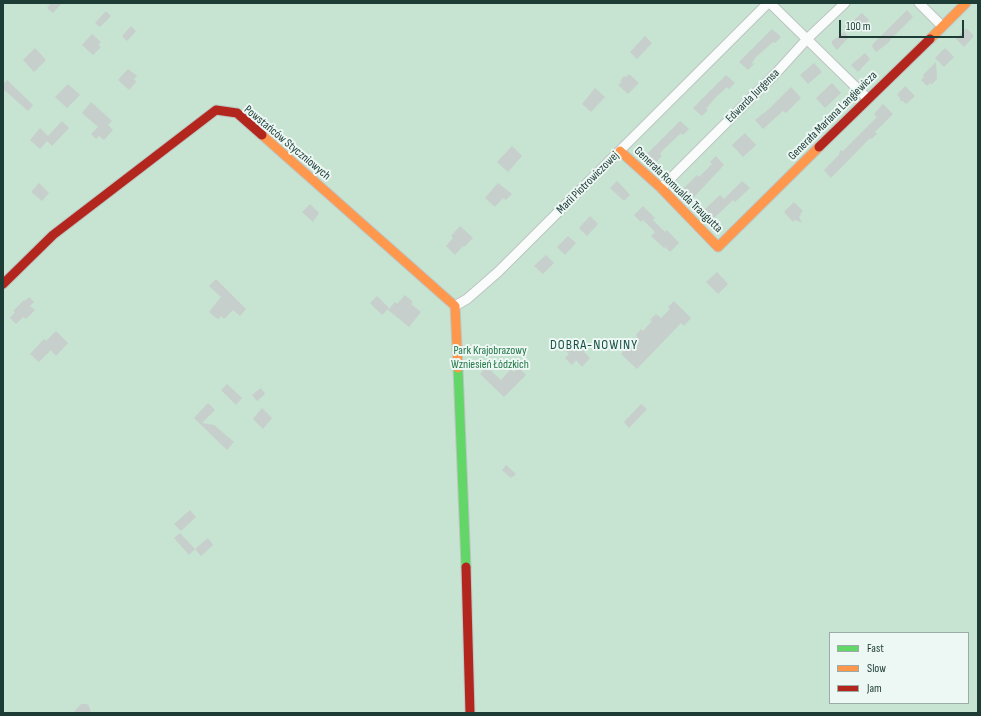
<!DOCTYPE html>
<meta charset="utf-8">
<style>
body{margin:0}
#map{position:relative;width:981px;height:716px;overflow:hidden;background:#e0e8e5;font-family:"Sofia Sans Condensed",sans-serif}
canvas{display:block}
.frame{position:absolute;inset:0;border:4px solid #1d3c36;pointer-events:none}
.legend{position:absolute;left:829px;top:632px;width:140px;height:72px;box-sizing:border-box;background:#edf7f3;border:1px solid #9aaca7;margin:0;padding:5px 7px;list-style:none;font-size:12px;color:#1d3c36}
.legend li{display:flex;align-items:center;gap:8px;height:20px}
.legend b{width:20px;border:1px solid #9aaca7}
.scale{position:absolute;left:839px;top:20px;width:125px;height:18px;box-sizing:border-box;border:2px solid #1d3c36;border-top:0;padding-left:5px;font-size:12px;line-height:14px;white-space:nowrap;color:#1d3c36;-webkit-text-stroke:3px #edf7f3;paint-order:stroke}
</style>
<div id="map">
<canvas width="981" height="716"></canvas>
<div class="frame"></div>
<ul class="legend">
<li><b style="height:5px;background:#63d668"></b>Fast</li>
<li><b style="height:5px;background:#ff974d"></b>Slow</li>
<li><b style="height:5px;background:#b3261e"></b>Jam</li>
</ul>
<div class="scale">100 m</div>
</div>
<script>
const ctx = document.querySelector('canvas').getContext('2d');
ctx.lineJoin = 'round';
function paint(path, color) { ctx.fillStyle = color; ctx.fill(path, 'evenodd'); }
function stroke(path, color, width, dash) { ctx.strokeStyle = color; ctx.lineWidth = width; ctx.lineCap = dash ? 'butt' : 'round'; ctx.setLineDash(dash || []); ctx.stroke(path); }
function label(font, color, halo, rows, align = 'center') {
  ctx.font = font + ' "Sofia Sans Condensed",sans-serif'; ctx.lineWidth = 4; ctx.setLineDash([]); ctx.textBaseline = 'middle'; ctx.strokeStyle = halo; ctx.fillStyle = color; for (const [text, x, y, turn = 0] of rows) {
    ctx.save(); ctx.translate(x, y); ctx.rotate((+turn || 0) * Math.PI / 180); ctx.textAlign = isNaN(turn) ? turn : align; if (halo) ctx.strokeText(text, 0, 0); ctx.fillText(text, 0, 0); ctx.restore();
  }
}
const green = new Path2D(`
 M 3,3 L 978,3 L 978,713 L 3,713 ZM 830,633 L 968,633 L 968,703 L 830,703 Z`);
const building = new Path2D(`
 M 51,3 L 62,3 L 53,13 L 47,8 Z
 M 907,10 L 913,17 L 891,39 L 888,43 L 876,52 L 872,46 L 874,43 Z
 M 106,11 L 111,16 L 100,27 L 95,23 Z
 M 862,13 L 869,20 L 860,29 L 852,22 Z
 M 131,26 L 136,31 L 127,41 L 122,36 Z
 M 966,28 L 974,36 L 964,47 L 956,39 Z
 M 772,29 L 781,37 L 775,43 L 773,42 L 756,57 L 752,63 L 754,64 L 748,70 L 739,62 Z
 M 844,32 L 849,37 L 837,50 L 832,44 L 832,41 Z
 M 92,34 L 101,42 L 98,45 L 101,47 L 93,55 L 82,45 Z
 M 645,36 L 652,43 L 637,59 L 630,52 Z
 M 35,48 L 46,60 L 34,72 L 23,60 Z
 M 945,48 L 954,57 L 944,67 L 935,58 Z
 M 865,53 L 870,59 L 858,72 L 851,65 Z
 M 936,62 L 937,79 L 932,84 L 930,83 L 927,86 L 921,80 L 924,77 L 923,75 Z
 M 814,63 L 822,72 L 808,84 L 800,75 Z
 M 128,69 L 137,76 L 134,79 L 136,82 L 129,90 L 118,80 Z
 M 629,74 L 639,83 L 628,94 L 618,85 L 622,82 L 620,81 L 624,76 L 626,77 Z
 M 726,75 L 735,83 L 729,89 L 727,87 L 715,98 L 706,109 L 708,110 L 702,116 L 693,108 Z
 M 7,80 L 33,105 L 28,111 L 3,89 L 3,85 Z
 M 832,83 L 841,93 L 825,108 L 816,98 Z
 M 68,84 L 80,95 L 67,108 L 55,97 Z
 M 905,86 L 915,96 L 906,104 L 903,101 L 900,101 L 900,98 L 897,95 Z
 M 791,87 L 801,98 L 786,113 L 783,111 L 763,129 L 755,120 L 769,109 Z
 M 595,88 L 605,97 L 591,112 L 582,104 Z
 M 91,102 L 112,121 L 108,125 L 113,130 L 104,140 L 99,136 L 96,139 L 91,134 L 98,127 L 82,113 Z
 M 883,104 L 893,114 L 875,132 L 877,134 L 871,139 L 870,138 L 831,178 L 824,170 L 839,155 L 840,150 L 843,151 L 877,117 L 874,114 Z
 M 62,121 L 69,128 L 52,146 L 47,141 L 40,149 L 30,140 L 40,128 L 48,136 Z
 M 680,121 L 689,129 L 683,135 L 681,133 L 664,149 L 660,154 L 662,156 L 656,162 L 647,154 Z
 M 745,133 L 756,145 L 743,157 L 732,145 Z
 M 512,146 L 522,156 L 508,172 L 497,162 Z
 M 716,156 L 724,165 L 694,197 L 684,188 L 697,175 L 699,177 L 712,164 L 710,162 Z
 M 617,181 L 622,186 L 630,195 L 624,201 L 610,188 Z
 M 742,181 L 750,188 L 735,202 L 733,200 L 713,219 L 704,210 L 720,195 L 724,199 Z
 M 39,183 L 49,193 L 42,201 L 31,192 Z
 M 498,183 L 512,194 L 506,200 L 503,198 L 495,207 L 485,198 Z
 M 794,202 L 803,211 L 800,214 L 801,215 L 799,217 L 802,223 L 795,220 L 793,222 L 784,212 Z
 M 310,204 L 319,213 L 313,222 L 302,212 Z
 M 643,206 L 655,218 L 653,220 L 665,232 L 667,230 L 679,243 L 670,252 L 665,247 L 664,248 L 651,236 L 655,232 L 643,220 L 641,222 L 634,215 Z
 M 590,216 L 598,224 L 587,236 L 579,228 Z
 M 460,226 L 473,238 L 464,247 L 463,246 L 455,255 L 446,246 L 453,238 L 451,236 Z
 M 568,236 L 576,243 L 565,255 L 557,247 Z
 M 546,255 L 554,263 L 543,274 L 534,266 Z
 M 717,272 L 728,284 L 718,294 L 706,282 Z
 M 216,279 L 246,309 L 240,316 L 233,310 L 224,319 L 221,316 L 219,319 L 216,318 L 209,312 L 221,297 L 209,286 Z
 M 405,295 L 413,302 L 411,304 L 421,312 L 409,327 L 388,310 L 395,302 L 397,304 Z
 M 377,296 L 389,308 L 382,315 L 370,303 Z
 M 29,297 L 34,302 L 30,306 L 35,310 L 26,319 L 23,317 L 16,324 L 10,318 L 15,312 L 13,311 L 24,300 L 25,301 Z
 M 674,301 L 691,318 L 684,326 L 681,323 L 637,369 L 621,354 L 623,352 L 621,350 L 626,344 L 628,346 L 637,337 L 636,335 L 641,329 L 643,331 L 652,321 L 650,320 L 656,314 L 661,318 L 670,309 L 668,307 Z
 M 56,331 L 68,343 L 56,356 L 51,350 L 39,362 L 30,354 L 44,339 L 46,341 Z
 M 571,340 L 577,345 L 578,344 L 585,351 L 584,352 L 590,358 L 582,367 L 576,360 L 572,365 L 565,358 L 569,354 L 563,348 Z
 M 487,367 L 501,380 L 511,369 L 514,372 L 518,367 L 526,375 L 504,397 L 480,374 Z
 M 227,384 L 242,398 L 236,405 L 221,390 Z
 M 261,388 L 265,394 L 257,401 L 252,395 Z
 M 208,403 L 215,410 L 202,423 L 214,425 L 234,442 L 227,450 L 194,418 Z
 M 641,404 L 647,409 L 629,428 L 624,422 Z
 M 262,408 L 272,418 L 263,429 L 253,419 Z
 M 506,465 L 516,474 L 511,478 L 502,470 Z
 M 190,510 L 196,517 L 181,531 L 174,524 Z
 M 180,533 L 195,549 L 189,555 L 174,538 Z
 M 208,538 L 213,545 L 201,556 L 195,549 Z
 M 81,704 L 87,704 L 89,706 L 91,713 L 73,713 Z`);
const street = new Path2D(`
 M 770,3 L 868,99
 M 919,3 L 942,26
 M 661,188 L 778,71 L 807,39 L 845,3
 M 455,306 L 467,299 L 498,272 L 768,3`);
const fast = new Path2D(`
 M 458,368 L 466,567`);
const slow = new Path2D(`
 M 930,39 L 966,3
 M 262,135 L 455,306 L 458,368
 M 620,151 L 661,188 L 718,247 L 819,147`);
const jam = new Path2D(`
 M 819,147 L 930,39
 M 3,284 L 53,235 L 216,110 L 237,113 L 262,135
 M 466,567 L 470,713`);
const streetNames = [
 ["Edwarda Jurgensa",753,96,-45],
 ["Generała Mariana Langiewicza",833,116,-45],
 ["Powstańców Styczniowych",287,143,40],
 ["Marii Piotrowiczowej",588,183,-45],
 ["Generała Romualda Traugutta",678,190,44]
];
const parkNames = [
 ["Park Krajobrazowy",490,351],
 ["Wzniesień Łódzkich",490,365]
];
const quarterNames = [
 ["DOBRA-NOWINY",594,345]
];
paint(green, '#c7e3d2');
paint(building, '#c7cfcc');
stroke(street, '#bdc5c2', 11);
stroke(fast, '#bcc6c2', 11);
stroke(slow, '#bcc6c2', 11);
stroke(jam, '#bcc6c2', 11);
stroke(street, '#fafcfb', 9);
stroke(fast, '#63d668', 9);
stroke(slow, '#ff974d', 9);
stroke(jam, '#b3261e', 9);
label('12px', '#1d3c36', '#edf7f3', streetNames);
label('12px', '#237749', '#edf7f3', parkNames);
ctx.letterSpacing = '1px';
label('14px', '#175046', '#edf7f3', quarterNames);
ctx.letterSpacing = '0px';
</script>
